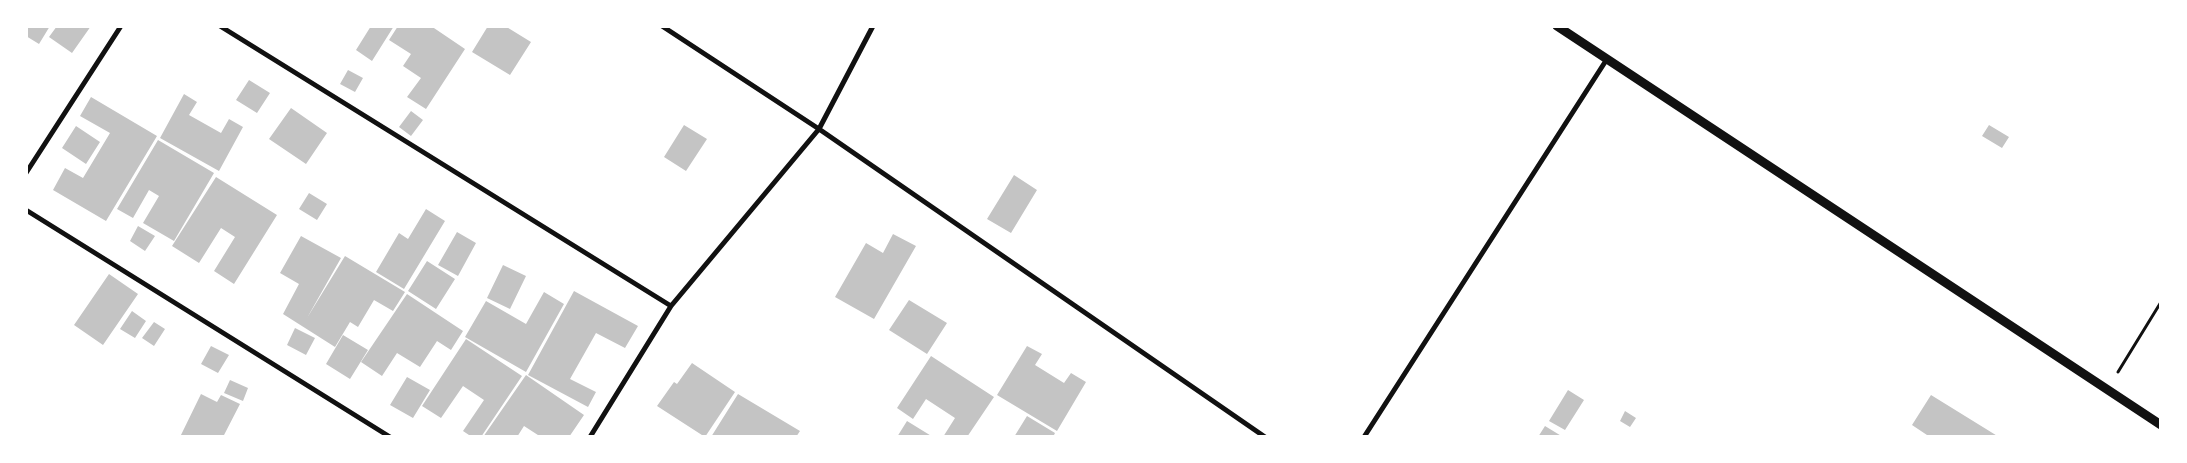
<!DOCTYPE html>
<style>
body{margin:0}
#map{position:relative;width:2187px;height:463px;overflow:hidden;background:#fff;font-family:"Titillium Web",sans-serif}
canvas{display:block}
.frame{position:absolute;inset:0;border:28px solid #fff;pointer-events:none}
</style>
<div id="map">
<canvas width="2187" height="463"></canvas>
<div class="frame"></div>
</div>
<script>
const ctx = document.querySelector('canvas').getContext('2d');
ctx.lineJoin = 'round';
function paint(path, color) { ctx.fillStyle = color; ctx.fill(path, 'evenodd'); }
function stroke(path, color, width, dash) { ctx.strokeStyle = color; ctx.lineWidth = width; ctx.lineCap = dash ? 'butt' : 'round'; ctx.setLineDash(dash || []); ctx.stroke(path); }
const building = new Path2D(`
 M 26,26 L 50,26 L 39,44 L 26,36 Z
 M 57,26 L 91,26 L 72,53 L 49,37 Z
 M 371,26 L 394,26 L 372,61 L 356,50 Z
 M 398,26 L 431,26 L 465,49 L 426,109 L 407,97 L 421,78 L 403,66 L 411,54 L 389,40 Z
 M 488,26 L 505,26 L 531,42 L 510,75 L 472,52 Z
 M 348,70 L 363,78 L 355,92 L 340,84 Z
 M 249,80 L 270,93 L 257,113 L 236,100 Z
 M 184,94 L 197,102 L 189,115 L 221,133 L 229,119 L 243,127 L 219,171 L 160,138 Z
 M 91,97 L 157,136 L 106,221 L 53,190 L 65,168 L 83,178 L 110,133 L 80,116 Z
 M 291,108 L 327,133 L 306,164 L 269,139 Z
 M 411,111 L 423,120 L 411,136 L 399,127 Z
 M 684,125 L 707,139 L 686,171 L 664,157 Z
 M 1989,125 L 2009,137 L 2002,148 L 1982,136 Z
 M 76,126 L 100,142 L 86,164 L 62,148 Z
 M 158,140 L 214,173 L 174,241 L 143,223 L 159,196 L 149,190 L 133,218 L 117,209 Z
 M 1014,175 L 1037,190 L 1011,233 L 987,219 Z
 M 216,177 L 277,215 L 234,284 L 214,271 L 235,237 L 221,228 L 199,263 L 172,246 Z
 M 309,193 L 327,204 L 317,220 L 299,209 Z
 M 426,209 L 445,221 L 404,289 L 376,272 L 399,233 L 408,239 Z
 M 138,226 L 155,236 L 145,251 L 130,241 Z
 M 457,232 L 476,243 L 458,276 L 438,265 Z
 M 893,234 L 916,246 L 874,319 L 835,297 L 866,243 L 883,253 Z
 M 301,236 L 341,258 L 307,318 L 345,256 L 405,292 L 393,311 L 374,300 L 358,327 L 350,322 L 335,347 L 283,314 L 299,284 L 280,273 Z
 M 427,261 L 455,279 L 436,309 L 408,291 Z
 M 503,265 L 526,276 L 510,309 L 487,298 Z
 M 109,274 L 138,294 L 103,345 L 74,325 Z
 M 574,291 L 638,326 L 625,348 L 596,333 L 570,379 L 596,392 L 588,407 L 528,375 Z
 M 544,292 L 564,304 L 526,372 L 465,337 L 486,301 L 526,324 Z
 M 407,294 L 463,331 L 451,350 L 437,341 L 420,367 L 397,353 L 382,376 L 361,362 Z
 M 909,300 L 947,323 L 927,354 L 889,330 Z
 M 132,311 L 146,321 L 135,338 L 120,329 Z
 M 154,322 L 165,329 L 154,346 L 142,338 Z
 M 295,328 L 315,338 L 306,355 L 287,345 Z
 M 343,335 L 368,350 L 350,379 L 326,364 Z
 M 466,339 L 522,376 L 481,437 L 472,437 L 463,431 L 484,400 L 463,386 L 441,418 L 422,406 Z
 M 211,346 L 229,355 L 218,373 L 201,364 Z
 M 1027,346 L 1042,354 L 1035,365 L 1064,383 L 1071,373 L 1086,382 L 1057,431 L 997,395 Z
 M 931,356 L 994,397 L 967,437 L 943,437 L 955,418 L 926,399 L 913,419 L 897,408 Z
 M 692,363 L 735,392 L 705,437 L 657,406 L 674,382 L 677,384 Z
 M 526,375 L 584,415 L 569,437 L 541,437 L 524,426 L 517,437 L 483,437 Z
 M 407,377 L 430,390 L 413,418 L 390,405 Z
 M 230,380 L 248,388 L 243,401 L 224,393 Z
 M 1568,390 L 1584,400 L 1565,430 L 1549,421 Z
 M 201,394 L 217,402 L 221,395 L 240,404 L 223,437 L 180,437 Z
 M 738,394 L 800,431 L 796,437 L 711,437 Z
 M 1931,395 L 1999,437 L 1930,437 L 1912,425 Z
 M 1625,411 L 1636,418 L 1630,427 L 1620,421 Z
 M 1027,416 L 1055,433 L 1053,437 L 1014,437 Z
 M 907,421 L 933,437 L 897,437 Z
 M 1545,426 L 1563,437 L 1538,437 Z`);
const path = new Path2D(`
 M 2118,372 L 2161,302`);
const minor = new Path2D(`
 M 220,26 L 671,306 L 590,437
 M 662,26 L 819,129 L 1265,437
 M 26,173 L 121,26
 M 26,210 L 390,437
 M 671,306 L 819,129 L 873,26
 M 1364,437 L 1607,59`);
const tertiary = new Path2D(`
 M 1557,26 L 2161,425`);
paint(building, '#c4c4c4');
stroke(path, '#111', 3);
stroke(minor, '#111', 5);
stroke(tertiary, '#111', 9);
</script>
